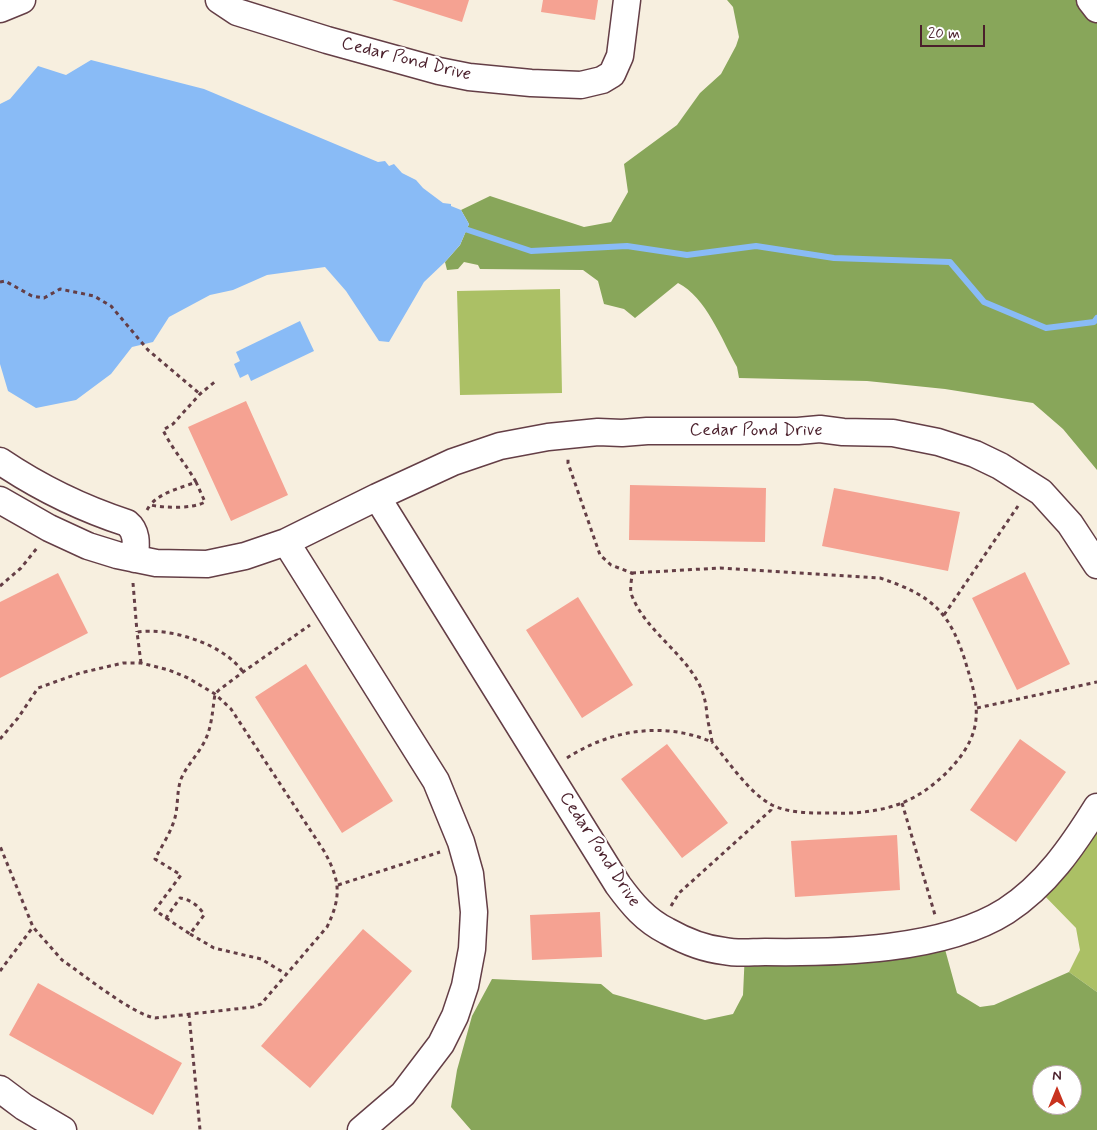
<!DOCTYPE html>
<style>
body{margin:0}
#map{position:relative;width:1097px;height:1130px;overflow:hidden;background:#f7efdf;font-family:Mynerve,sans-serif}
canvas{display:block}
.north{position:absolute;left:1032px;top:1065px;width:50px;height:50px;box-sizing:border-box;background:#fff;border:1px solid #b7a5aa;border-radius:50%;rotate:0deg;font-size:14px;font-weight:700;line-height:20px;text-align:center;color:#4a1f2b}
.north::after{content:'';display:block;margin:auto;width:18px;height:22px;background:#c8321e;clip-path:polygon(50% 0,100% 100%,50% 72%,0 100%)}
.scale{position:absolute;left:920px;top:25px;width:65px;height:22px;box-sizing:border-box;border:2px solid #4a1f2b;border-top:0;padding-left:6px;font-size:15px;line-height:18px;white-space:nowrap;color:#4a1f2b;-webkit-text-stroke:4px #fff;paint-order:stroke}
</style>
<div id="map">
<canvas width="1097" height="1130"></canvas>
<div class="north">N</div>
<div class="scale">20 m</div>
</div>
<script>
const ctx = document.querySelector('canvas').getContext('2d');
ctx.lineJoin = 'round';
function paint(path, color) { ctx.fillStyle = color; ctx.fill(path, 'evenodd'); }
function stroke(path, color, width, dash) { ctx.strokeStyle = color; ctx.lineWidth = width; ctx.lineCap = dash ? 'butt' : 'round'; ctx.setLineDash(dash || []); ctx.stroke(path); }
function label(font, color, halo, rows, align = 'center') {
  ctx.font = font + ' Mynerve,sans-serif'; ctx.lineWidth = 4.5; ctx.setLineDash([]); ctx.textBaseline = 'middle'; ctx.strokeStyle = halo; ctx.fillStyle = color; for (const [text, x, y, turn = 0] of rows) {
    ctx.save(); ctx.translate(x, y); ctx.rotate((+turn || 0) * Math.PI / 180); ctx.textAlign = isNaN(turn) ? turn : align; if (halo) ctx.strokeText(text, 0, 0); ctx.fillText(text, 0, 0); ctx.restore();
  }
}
const green = new Path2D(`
 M 560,289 L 562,393 L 460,395 L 457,291 Z
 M 1097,808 L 1097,992 L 1069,972 L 1080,950 L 1076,928 L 1036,887 Z`);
const forest = new Path2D(`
 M 727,0 L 1097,0 L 1097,470 L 1063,429 L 1033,403 L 945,389 L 867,381 L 739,378 L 737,367 C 722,340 706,297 678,283 L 635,318 L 624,309 L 604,304 L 598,281 L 583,270 L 480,269 L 478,265 L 464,262 L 458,269 L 447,270 L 445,262 L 460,245 L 469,224 L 461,210 L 490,196 L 584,227 L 611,222 L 628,192 L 624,164 L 677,125 L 700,93 L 721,74 L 736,46 L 739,37 L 733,7 Z
 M 943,942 L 957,993 L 980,1007 L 994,1005 L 1069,972 L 1097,992 L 1097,1130 L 471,1130 L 451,1107 L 457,1070 L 472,1016 L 492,979 L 601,984 L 613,994 L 705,1020 L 733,1014 L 743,995 L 745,951 ZM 1042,1075 L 1072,1075 L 1072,1105 L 1042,1105 Z`);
const water = new Path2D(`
 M 91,60 L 204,89 L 378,162 L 385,161 L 389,166 L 394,164 L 402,173 L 416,180 L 423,188 L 443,203 L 451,204 L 451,206 L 461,210 L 469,224 L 460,245 L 445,262 L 424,282 L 389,342 L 379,341 L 346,291 L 325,267 L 267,275 L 233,290 L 210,295 L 169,317 L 153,342 L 132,347 L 111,374 L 76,400 L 36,408 L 8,391 L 0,364 L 0,104 L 10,99 L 38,66 L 66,75 Z
 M 300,321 L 314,351 L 251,381 L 248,374 L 240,378 L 234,364 L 240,361 L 236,352 Z`);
const stream = new Path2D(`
 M 465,229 L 531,251 L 627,246 L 687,255 L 756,246 L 834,258 L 950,262 L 984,302 L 1046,328 L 1094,322 L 1097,318`);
const building = new Path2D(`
 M 392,0 L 469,0 L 462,22 Z
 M 543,0 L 598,0 L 595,20 L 541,12 Z
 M 246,401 L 288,495 L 231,521 L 188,427 Z
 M 630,485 L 766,488 L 765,542 L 629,540 Z
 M 834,488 L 960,512 L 948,571 L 822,546 Z
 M 1025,572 L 1070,664 L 1017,690 L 972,598 Z
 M 58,573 L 88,633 L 0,678 L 0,602 Z
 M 578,597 L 633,685 L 582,718 L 526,630 Z
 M 306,664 L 393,801 L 342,833 L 255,697 Z
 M 1020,739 L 1066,772 L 1016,842 L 970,810 Z
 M 667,744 L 728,823 L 682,858 L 621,779 Z
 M 897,835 L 900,890 L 795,897 L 791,841 Z
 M 600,912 L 602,957 L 532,960 L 530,915 Z
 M 363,929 L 412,971 L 310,1088 L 261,1046 Z
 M 38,983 L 182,1063 L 153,1115 L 9,1035 Z`);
const path = new Path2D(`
 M 0,282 L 5,281 L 32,296 L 44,298 L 60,289 L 94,296 L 111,306 L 148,350 L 200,394
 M 196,482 C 186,464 172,449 163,430 L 173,424 L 200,394 L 217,380
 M 147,510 L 150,505 C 164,508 193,509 205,502 L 196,482 C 181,488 161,492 150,505
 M 632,573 L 720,568 L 880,578 C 934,596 951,613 967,667 C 973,687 980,709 974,730 C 966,760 930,792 902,803 C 881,811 857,814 835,813 C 814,813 791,814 772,805 C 749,793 729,762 712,742
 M 133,583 L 137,632
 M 0,586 L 21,568 L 37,548
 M 944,615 L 1018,506
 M 141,663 L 137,632 C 170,627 224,644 243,672
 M 977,708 L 1097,682
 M 0,739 L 18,718 L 38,688 L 80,673 L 123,663 L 141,663 L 169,670 L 188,678 L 215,694 L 231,709 L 324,851 C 340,880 342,896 327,927 L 261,1004 L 253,1007 L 155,1018 C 132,1014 84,975 62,960 L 33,927 L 0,846
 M 567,758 C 610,730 663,721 712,742 C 711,733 708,724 707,715 C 706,703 704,693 698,682 C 681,651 645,629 632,596 C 629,589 632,580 632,573 L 611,565 L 600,555 L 568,463 L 568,457
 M 902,803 L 935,915
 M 338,885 L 440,852
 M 671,906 L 679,893 L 771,810 L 772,805
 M 166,918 L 190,934 L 204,915 C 200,906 189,899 180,898 L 166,918 L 155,910 L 181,875 L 155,859 C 162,845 173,830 176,813 C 178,802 177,791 181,779 C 186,767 195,758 202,746 C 212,730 212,713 215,694 L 219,690 L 243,672 L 310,625
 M 190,934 L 214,948 L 261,959 L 286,974
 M 0,971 L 33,927
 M 189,1014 L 200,1130`);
const minor = new Path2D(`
 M 219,0 L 237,12 L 327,40 L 439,71 L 469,77 L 531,83 L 581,85 L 602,80 L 612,74 L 620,56 L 627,0
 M 1090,0 L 1097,9
 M 0,9 L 22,0
 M 0,461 C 40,488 81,508 127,523 C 138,532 136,545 135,559
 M 377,497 L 618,885 C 632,904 645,920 667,931 C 683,940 705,949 724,951 C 738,954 752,952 765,952 C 837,953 943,951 1006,911 C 1046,885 1072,847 1097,807
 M 0,500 L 49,528 L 88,546 L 117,555 L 156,563 L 207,564 L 245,556 L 286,542 L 377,497 L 453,462 L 500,446 L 548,437 L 598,432 L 622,433 L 647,431 L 798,431 L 820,429 L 843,432 L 893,433 L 938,442 L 975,454 L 1000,466 L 1041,492 L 1070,524 L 1097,565
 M 286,542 L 436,781 L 461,842 L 470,874 L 474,912 L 472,949 L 465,986 L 455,1016 L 441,1044 L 403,1094 L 361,1130
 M 0,1089 L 24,1107 L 63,1130`);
const streetNames = [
 ["Cedar Pond Drive",406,60,14],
 ["Cedar Pond Drive",756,431],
 ["Cedar Pond Drive",599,850,57]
];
paint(green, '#abc065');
paint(forest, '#88a65a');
paint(water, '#89bbf6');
stroke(stream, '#89bbf6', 6);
paint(building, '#f5a292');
stroke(minor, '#643e46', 29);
stroke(path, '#643e46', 3, [4, 4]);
stroke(minor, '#fff', 26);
label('18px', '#4a1f2b', '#fff', streetNames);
</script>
